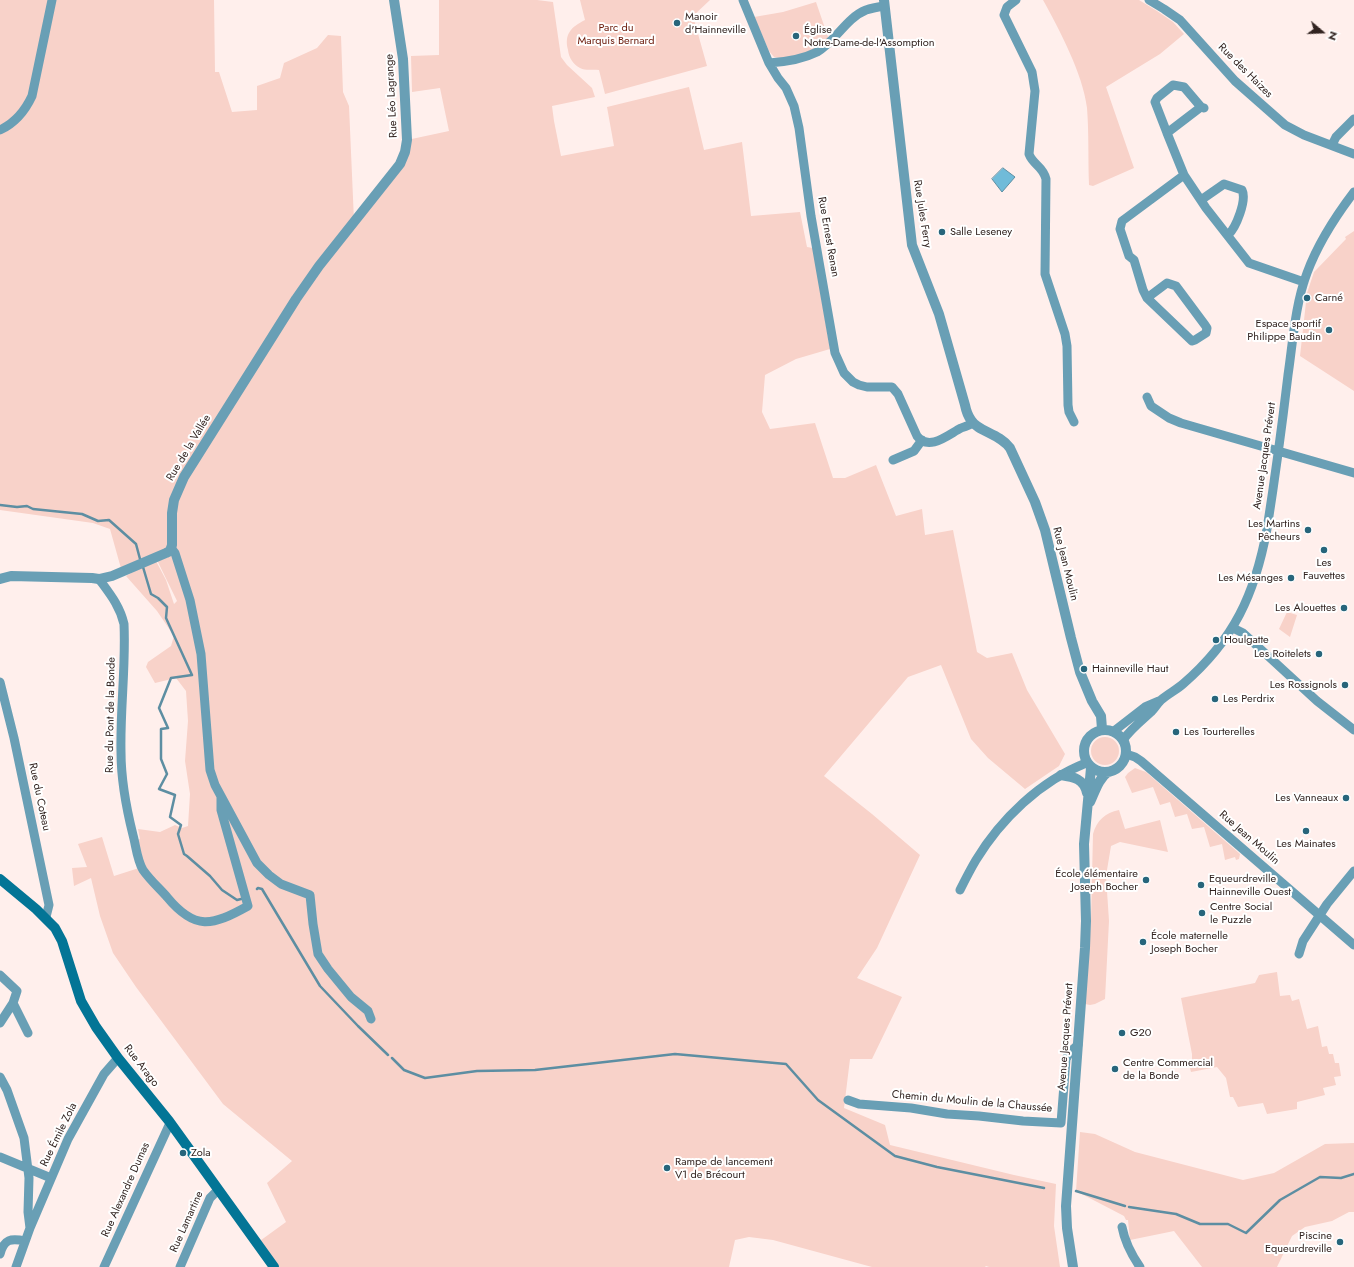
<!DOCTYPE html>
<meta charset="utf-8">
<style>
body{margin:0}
#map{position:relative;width:1354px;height:1267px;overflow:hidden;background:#ffefec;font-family:Jost,sans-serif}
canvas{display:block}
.north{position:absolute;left:1302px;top:12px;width:40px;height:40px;-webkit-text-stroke:3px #fff;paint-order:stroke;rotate:109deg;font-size:11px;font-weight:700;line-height:16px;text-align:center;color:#322421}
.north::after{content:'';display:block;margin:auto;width:14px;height:18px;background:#322421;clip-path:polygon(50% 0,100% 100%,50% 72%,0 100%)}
</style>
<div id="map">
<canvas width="1354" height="1267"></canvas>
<div class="north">N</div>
</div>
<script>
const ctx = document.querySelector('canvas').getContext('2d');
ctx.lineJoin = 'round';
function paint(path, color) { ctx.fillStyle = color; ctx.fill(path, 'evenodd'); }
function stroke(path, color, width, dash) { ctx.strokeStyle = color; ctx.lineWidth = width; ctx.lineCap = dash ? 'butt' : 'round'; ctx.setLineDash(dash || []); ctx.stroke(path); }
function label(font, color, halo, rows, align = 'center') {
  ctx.font = font + ' Jost,sans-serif'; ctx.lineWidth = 4; ctx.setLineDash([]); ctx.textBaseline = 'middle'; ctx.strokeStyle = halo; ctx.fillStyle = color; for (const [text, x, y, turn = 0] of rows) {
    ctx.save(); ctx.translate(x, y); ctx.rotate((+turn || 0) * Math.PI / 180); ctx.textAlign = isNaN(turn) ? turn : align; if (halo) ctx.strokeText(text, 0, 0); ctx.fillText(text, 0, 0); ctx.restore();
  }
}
const green = new Path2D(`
 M 0,0 L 214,0 L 215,72 L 219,72 L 232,112 L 257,110 L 257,86 L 280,78 L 284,63 L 317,48 L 328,35 L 341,36 L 343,92 L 349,106 L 354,221 L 400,164 L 407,140 L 449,131 L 440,88 L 412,92 L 411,56 L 439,55 L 439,0 L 537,0 L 553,2 L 561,57 L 567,65 L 592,88 L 595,97 L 552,106 L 554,121 L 561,156 L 614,146 L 607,107 L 689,87 L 704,150 L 742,142 L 751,216 L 800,212 L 807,247 L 813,248 L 830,349 L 796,359 L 765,375 L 762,412 L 770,429 L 815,423 L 833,478 L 845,478 L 876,465 L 896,516 L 922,509 L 925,535 L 953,530 L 977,652 L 987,658 L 1012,653 L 1027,690 L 1065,754 L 1059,766 L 1025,789 L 988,758 L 971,739 L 941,665 L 908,677 L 824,776 L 872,814 L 920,855 L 877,948 L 857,978 L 902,997 L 872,1059 L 850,1059 L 844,1108 L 885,1125 L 890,1145 L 1014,1175 L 1056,1184 L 1054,1226 L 1060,1267 L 989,1267 L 986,1266 L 985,1267 L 872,1267 L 773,1240 L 749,1237 L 735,1240 L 729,1267 L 274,1267 L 257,1243 L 286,1222 L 267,1183 L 292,1161 L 223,1104 L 136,987 L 113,953 L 100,916 L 91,878 L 74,886 L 72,868 L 87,867 L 78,844 L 102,837 L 114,876 L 139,868 L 134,841 L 140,839 L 138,829 L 160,832 L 175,825 L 182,828 L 188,826 L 190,794 L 185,761 L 188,721 L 186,691 L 176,678 L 155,683 L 146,667 L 148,662 L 171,646 L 174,636 L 157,611 L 126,576 L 151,561 L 156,561 L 166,580 L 174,604 L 177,601 L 156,558 L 122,572 L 110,529 L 93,523 L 0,510 Z
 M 580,0 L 710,0 L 693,16 L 707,66 L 605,94 L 599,70 C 592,69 586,71 580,68 C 573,64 569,58 568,50 C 564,34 571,27 585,20 Z
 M 1043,0 L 1139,0 L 1157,11 L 1173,22 L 1184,34 L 1160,54 L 1106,87 L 1134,168 L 1093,186 L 1089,185 C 1088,159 1089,133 1087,108 C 1083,74 1059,29 1043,0 Z
 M 816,2 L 829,40 L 815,50 L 784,59 L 774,57 L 769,51 L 754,17 L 783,12 Z
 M 1354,231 L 1354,391 L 1300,356 L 1307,293 L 1314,272 L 1346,239 L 1345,237 Z
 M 1287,612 L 1297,615 L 1290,637 L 1279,629 Z
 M1091 751a14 14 0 1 1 28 0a14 14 0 1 1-28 0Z
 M 1135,768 L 1146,772 L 1240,854 L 1239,859 L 1236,860 L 1235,857 L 1225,860 L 1222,844 L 1210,847 L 1204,827 L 1192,829 L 1187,814 L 1175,817 L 1170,802 L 1160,805 L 1153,787 L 1132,793 L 1125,777 L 1128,773 Z
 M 1119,810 L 1125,829 L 1160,820 L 1168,852 L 1120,842 L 1111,846 L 1106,876 L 1109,921 L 1105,999 L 1095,1004 L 1090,1005 L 1085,1004 L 1091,920 L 1093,834 C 1097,820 1105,813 1119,810 Z
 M 1277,972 L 1280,996 L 1290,995 L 1292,1001 L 1299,999 L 1307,1029 L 1318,1026 L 1322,1047 L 1327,1046 L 1329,1054 L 1333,1054 L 1335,1063 L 1339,1063 L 1341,1076 L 1334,1077 L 1336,1085 L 1323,1088 L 1325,1095 L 1297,1102 L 1297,1109 L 1267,1114 L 1263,1103 L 1238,1107 L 1233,1097 L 1230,1097 L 1226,1078 L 1217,1067 L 1191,1072 L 1189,1064 L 1192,1060 L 1192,1054 L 1181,998 L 1255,983 L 1259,975 Z
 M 1080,1132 L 1095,1134 L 1135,1152 L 1243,1180 L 1274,1173 L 1325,1144 L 1354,1143 L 1354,1212 L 1349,1212 L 1332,1221 L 1305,1227 L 1292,1236 L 1277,1267 L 1202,1267 L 1174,1231 L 1130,1240 L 1128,1220 L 1126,1220 L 1124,1216 L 1076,1191 Z`);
const water = new Path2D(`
 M 1003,168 L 1015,177 L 1002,192 L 992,179 Z`);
const stream = new Path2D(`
 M 0,505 L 17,507 L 27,506 L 33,509 L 82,514 L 98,521 L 109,520 L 136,544 L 140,559
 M 143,567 L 151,594 L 158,598 L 167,607 L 166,618 L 192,675 L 171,678 L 159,708 L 168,728 L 161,729 L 161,759 L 167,774 L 159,789 L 175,795 L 170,817 L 181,825 L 178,834 L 184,854 L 187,856 L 210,876 L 222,890 L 237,900 L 241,899
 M 257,889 L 258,888 L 262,889 L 320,986 L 358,1026 L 388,1055
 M 392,1058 L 404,1070 L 425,1078 L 477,1071 L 535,1070 L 675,1054 L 786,1064 L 818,1100 L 895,1156 L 937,1167 L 1044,1188
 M 1076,1191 L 1125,1206
 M 1129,1207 L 1176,1214 L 1200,1224 L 1228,1224 L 1246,1233 L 1280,1200 L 1320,1177 L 1341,1178 L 1354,1174`);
const minor = new Path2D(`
 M 743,0 L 769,63 L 778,78 L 786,88 L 794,106 L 799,128 L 811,216 L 835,353 L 844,373 L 853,382 L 859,385 L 867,387 L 892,387 L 898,394 L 917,436 C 929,452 949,434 961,428 C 965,427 969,425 973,423
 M 1016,0 L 1007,7 L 1004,15 L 1032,72 L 1035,91 L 1029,154 C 1033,165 1043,166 1046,179 L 1045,274 L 1065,334 L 1067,346 L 1068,405 L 1069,412 L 1074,422
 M 1149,0 L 1164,9 L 1180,20 L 1235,81 L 1285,125 L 1304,135 L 1354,154
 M 769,63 C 785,62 803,59 817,52 C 836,41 846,18 866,10 C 872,8 878,7 884,6
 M 1204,108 L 1201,107 L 1167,133 L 1184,175 L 1206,208 L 1249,263 L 1304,282
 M 0,130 C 15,123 25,111 32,96 L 52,0
 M 1167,133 L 1155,102 L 1157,98 L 1173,85 L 1184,87 L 1201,107
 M 1332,145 L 1336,137 L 1354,119
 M 1201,200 L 1224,184 L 1242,190 C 1247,200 1236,228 1228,235
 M 1147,298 L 1167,283 L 1176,286 L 1205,325 L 1207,328 L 1206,333 L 1195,340 L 1192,341 L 1147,298 L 1143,290 L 1134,260 L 1129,256 L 1120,229 L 1122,221 L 1184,175
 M 1147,397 L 1151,406 L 1169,418 L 1181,423 L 1354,473
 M 893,460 L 914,451 L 922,440
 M 171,548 L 175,553 L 190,600 L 201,654 L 210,770 L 215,785 L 257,863 L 269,875 L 281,884 L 310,895 L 313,924 L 318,954 L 328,969 L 351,997 L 368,1011 L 371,1019
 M 99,579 C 110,594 120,606 124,624 C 126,667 120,709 121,752 C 121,780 126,807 133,835 C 136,846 137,860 143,870 C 150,880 159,888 167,897 C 195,931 212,926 248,906 L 221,810 L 221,797
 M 1233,628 L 1243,633 L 1317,701 L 1354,730
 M 0,682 L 14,738 L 49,905 L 46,917
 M 1114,731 L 1145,707 L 1159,701
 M 1123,740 C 1131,729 1141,721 1151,712 C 1155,708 1157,704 1161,700 C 1168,694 1176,690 1183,684 C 1234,640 1255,594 1267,529 C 1275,478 1282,426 1288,375 C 1293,341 1295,305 1307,273 C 1318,243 1335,217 1354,192
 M 1126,754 L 1135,757 L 1141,761 L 1354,945
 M 960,890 C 965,880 970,870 976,860 C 1001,819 1040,781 1086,763
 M 1299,954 L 1303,941 L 1327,904 L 1354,871
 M 0,975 L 17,991 L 13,1003 L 28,1033
 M 0,1023 L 13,1003
 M 0,1077 L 7,1090 L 24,1138 L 29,1178 L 28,1212 L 30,1228 L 16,1267
 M 848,1100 L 859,1104 L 911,1108 L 947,1114 L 979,1116 L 1023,1121 L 1061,1123 L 1066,1059 L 1070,1052 L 1078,1045
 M 0,1157 L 51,1178
 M 1122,1227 C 1125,1243 1131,1254 1140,1267
 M 30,1228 L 68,1139 L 104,1074 L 118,1058
 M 0,1254 C 4,1239 11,1238 25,1241
 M 104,1267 L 170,1123
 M 180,1267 L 210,1198 L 218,1190`);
const tertiary = new Path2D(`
 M 884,0 L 912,245 L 939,314 L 965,405 C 966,410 968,416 971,420 C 978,432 999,433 1010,448 L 1035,502 L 1045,530 L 1071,638 L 1080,672 L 1092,701 L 1101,716 L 1102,729
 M 0,579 L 11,576 L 92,578 L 99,579 L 112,576 L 166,553 L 170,551 L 172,545 L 172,513 L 174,500 L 184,477 L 296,299 L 319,266 L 400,164 L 405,152 L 407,140 L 403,59 L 394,0
 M1084 751a21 21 0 1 1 42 0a21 21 0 1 1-42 0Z
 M 1061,775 C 1074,777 1084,779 1087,793
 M 1090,802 C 1095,792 1098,779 1108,772
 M 1073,1267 L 1067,1228 L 1066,1206 L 1085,948 L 1086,921 L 1084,844 L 1091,768`);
const secondary = new Path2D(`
 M 0,879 L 36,909 L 55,928 L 62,941 L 81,1001 L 96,1027 L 118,1058 L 169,1121 L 274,1267`);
const markers = [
 [677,23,4,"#27657b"],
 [796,36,4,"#27657b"],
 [942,232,4,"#27657b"],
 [1307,298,4,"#27657b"],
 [1329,330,4,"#27657b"],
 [1308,530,4,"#27657b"],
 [1324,550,4,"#27657b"],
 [1291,578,4,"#27657b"],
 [1344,608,4,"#27657b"],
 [1216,640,4,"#27657b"],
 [1319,654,4,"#27657b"],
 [1084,669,4,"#27657b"],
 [1345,685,4,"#27657b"],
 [1215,699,4,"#27657b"],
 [1176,732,4,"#27657b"],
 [1346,798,4,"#27657b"],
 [1306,831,4,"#27657b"],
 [1146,880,4,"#27657b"],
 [1201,885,4,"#27657b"],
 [1202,913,4,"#27657b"],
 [1143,942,4,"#27657b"],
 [1122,1033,4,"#27657b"],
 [1115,1069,4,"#27657b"],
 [183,1153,4,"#27657b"],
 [667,1168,4,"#27657b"],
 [1340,1242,4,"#27657b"]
];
const poiNames = [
 ["Manoir",685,17],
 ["d'Hainneville",685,30],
 ["Église",804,30],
 ["Notre-Dame-de-l'Assomption",804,43],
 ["Salle Leseney",950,232],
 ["Carné",1315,298],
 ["Espace sportif",1321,324,"right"],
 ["Philippe Baudin",1321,337,"right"],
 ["Les Martins",1300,524,"right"],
 ["Pêcheurs",1300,537,"right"],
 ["Les",1324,563,"center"],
 ["Fauvettes",1324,576,"center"],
 ["Les Mésanges",1283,578,"right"],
 ["Les Alouettes",1336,608,"right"],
 ["Houlgatte",1224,640],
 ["Les Roitelets",1311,654,"right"],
 ["Hainneville Haut",1092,669],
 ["Les Rossignols",1337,685,"right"],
 ["Les Perdrix",1223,699],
 ["Les Tourterelles",1184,732],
 ["Les Vanneaux",1338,798,"right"],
 ["Les Mainates",1306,844,"center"],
 ["École élémentaire",1138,874,"right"],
 ["Joseph Bocher",1138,887,"right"],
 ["Equeurdreville",1209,879],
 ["Hainneville Ouest",1209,892],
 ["Centre Social",1210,907],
 ["le Puzzle",1210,920],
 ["École maternelle",1151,936],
 ["Joseph Bocher",1151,949],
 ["G20",1130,1033],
 ["Centre Commercial",1123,1063],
 ["de la Bonde",1123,1076],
 ["Zola",191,1153],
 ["Rampe de lancement",675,1162],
 ["V1 de Brécourt",675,1175],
 ["Piscine",1332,1236,"right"],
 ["Equeurdreville",1332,1249,"right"]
];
const parkNames = [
 ["Parc du",616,28],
 ["Marquis Bernard",616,41]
];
const streetNames = [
 ["Rue des Haizes",1245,71,45],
 ["Rue Léo Lagrange",392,96,-93],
 ["Rue Jules Ferry",922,214,81],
 ["Rue Ernest Renan",828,237,80],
 ["Rue de la Vallée",189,448,-59],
 ["Avenue Jacques Prévert",1265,456,-82],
 ["Rue Jean Moulin",1065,564,76],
 ["Rue du Pont de la Bonde",111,715,-89],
 ["Rue du Coteau",39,797,78],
 ["Rue Jean Moulin",1249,838,41],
 ["Avenue Jacques Prévert",1066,1037,-86],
 ["Rue Arago",141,1066,52],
 ["Chemin du Moulin de la Chaussée",972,1102,5],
 ["Rue Émile Zola",59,1135,-64],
 ["Rue Alexandre Dumas",126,1190,-66],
 ["Rue Lamartine",187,1222,-66]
];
paint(green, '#f8d2c9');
paint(water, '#70bbd9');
stroke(water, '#5d8ea2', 1);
stroke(stream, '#5d8ea2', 2.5);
stroke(minor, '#699fb5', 9);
stroke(tertiary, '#699fb5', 10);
stroke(secondary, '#037596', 10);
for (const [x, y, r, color] of markers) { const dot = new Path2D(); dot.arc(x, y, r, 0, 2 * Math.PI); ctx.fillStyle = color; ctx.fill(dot); stroke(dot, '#fff', 1.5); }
label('11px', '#322421', '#fff', poiNames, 'left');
label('11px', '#6a1909', '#fff', parkNames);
label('11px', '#322421', '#fff', streetNames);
</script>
